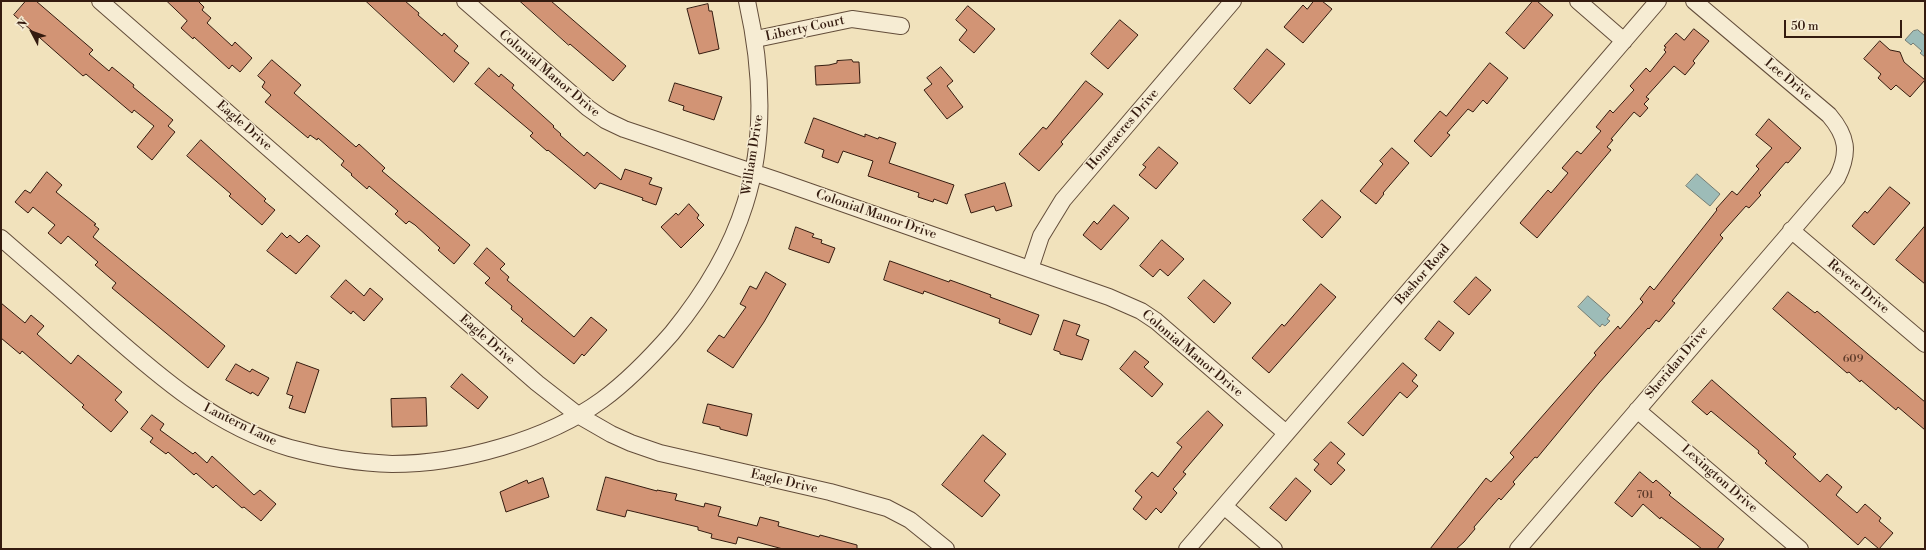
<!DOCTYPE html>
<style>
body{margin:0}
#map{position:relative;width:1926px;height:550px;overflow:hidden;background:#f1e2bc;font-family:"Libre Bodoni",serif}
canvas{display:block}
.frame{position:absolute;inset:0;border:2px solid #341b0f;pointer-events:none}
.north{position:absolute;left:12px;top:12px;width:40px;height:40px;-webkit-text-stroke:3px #f6ecd3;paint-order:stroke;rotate:311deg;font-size:11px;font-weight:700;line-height:16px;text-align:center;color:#341b0f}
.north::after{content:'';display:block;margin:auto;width:14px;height:18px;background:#341b0f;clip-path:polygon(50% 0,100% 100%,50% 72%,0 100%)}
.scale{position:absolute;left:1784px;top:20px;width:118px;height:18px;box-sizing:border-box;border:2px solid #341b0f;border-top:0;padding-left:5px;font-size:12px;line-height:14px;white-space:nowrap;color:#341b0f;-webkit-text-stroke:3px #f6ecd3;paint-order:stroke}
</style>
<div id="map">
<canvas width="1926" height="550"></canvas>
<div class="frame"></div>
<div class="north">N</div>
<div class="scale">50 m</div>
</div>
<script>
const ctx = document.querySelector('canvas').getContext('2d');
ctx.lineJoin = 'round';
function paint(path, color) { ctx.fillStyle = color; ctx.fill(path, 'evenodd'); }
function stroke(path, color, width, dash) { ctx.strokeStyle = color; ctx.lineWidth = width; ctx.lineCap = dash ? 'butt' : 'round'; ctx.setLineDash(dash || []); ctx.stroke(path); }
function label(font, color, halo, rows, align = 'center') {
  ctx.font = font + ' "Libre Bodoni",serif'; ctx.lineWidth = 3; ctx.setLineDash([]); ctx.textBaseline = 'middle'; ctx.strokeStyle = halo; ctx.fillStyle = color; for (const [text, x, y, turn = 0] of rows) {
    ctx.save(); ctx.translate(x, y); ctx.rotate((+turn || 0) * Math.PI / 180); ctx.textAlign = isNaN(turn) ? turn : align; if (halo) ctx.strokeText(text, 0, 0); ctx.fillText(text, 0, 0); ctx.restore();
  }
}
const water = new Path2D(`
 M 1918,30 L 1925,36 L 1925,57 L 1920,53 L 1922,51 L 1913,43 L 1911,45 L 1905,40 L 1913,31 Z
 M 1697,174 L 1720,194 L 1710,206 L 1686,186 Z
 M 1588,296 L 1610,315 L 1607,319 L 1610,321 L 1605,326 L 1602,324 L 1600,327 L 1578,307 Z`);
const building = new Path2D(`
 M 26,1 L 36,1 L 93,50 L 89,54 L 109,71 L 112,67 L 134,85 L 133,87 L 173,120 L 168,126 L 175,132 L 152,160 L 137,147 L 154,126 L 134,110 L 132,113 L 86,74 L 83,76 L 14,15 Z
 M 167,1 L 198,1 L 204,7 L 202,10 L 211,18 L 207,23 L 232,46 L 235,42 L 252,58 L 240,72 L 232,65 L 229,69 L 194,37 L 193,39 L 181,28 L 187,21 Z
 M 366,1 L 405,1 L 419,13 L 418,15 L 442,36 L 444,33 L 458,46 L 454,51 L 469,63 L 454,82 Z
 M 520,1 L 551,1 L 626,66 L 613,81 L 570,44 L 569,45 Z
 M 1314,1 L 1322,1 L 1332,9 L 1303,43 L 1284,27 L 1303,5 L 1307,9 Z
 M 1533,1 L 1537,1 L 1553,15 L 1524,49 L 1506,33 Z
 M 708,4 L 709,11 L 712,11 L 719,49 L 699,54 L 687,9 Z
 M 968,6 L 995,29 L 974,53 L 959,40 L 967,30 L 956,20 Z
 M 1120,20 L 1138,35 L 1108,69 L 1091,54 Z
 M 1694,29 L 1709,41 L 1693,61 L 1695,63 L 1685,75 L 1674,66 L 1646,97 L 1649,99 L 1644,104 L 1648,108 L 1640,117 L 1634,112 L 1611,139 L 1613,140 L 1607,147 L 1611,150 L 1537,238 L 1520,223 L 1548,190 L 1551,193 L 1568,173 L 1562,168 L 1577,151 L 1581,154 L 1601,131 L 1596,127 L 1610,110 L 1613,113 L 1634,90 L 1630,86 L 1646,68 L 1650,72 L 1666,52 L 1664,50 L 1666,47 L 1664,46 L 1676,33 L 1684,40 Z
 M 1880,41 L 1890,50 L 1900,52 L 1904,62 L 1925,80 L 1910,97 L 1896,85 L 1891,90 L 1878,78 L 1881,74 L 1864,59 Z
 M 1267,49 L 1285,64 L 1250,104 L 1234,89 Z
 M 272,60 L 301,85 L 294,93 L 356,147 L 359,144 L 385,168 L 382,171 L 470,245 L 454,264 L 438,250 L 440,248 L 415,225 L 409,221 L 406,224 L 395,214 L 398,211 L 369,186 L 367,189 L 351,175 L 352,174 L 341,165 L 344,161 L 318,138 L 317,140 L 310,135 L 308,138 L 265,102 L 271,95 L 262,87 L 265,82 L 258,76 Z
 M 852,60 L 853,62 L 859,62 L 860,83 L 816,85 L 815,66 L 829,65 L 837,63 L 837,61 Z
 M 1490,63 L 1508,78 L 1487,104 L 1483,100 L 1473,112 L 1468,109 L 1447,133 L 1450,135 L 1431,157 L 1414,141 L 1440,111 L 1446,116 Z
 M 941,67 L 953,81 L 947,86 L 963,107 L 947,119 L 924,90 L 932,84 L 927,78 Z
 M 489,68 L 499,77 L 501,74 L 514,85 L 512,88 L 554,126 L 553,127 L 561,134 L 560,135 L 584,156 L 587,152 L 621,180 L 625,169 L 652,178 L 649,184 L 662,188 L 656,205 L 642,200 L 643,198 L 600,183 L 595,189 L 548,150 L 547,151 L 530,136 L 533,133 L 475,84 Z
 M 1086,81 L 1103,94 L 1061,142 L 1063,144 L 1039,171 L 1019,154 L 1043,127 L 1046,129 Z
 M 675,83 L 722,97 L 714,120 L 683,110 L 684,106 L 669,101 Z
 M 814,118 L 865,137 L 865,134 L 878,139 L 879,137 L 896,143 L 889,163 L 954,185 L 947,204 L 934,199 L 933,202 L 918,197 L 919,193 L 868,176 L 873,161 L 843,151 L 838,163 L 822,157 L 824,150 L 805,143 Z
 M 1769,119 L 1801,148 L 1788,163 L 1786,162 L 1759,193 L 1761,195 L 1749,208 L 1746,206 L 1720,235 L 1723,238 L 1672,301 L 1675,303 L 1659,322 L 1656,320 L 1649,329 L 1648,328 L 1599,383 L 1537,458 L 1535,457 L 1513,482 L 1515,484 L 1501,500 L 1499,498 L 1474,527 L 1475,529 L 1464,542 L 1456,549 L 1430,549 L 1486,478 L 1491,482 L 1514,457 L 1510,453 L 1596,355 L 1594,353 L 1618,326 L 1620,329 L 1643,302 L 1640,299 L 1650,286 L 1654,290 L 1717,210 L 1716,209 L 1732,191 L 1737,195 L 1759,169 L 1756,166 L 1772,148 L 1756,135 Z
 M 201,140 L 266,199 L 264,201 L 275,210 L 262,225 L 229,196 L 231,194 L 187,156 Z
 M 1159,147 L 1178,163 L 1156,189 L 1139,175 L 1146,167 L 1143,165 Z
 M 1392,148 L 1409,163 L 1383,193 L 1384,194 L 1376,204 L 1360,191 L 1383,164 L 1380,161 Z
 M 47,172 L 62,185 L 56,192 L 96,224 L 94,225 L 99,229 L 93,237 L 225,346 L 208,368 L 112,288 L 116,283 L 95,265 L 98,262 L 68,236 L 61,244 L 48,233 L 55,225 L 33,207 L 28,213 L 15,202 L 25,190 L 30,193 Z
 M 1005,183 L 1012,206 L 996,211 L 994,206 L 971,213 L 965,195 Z
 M 1890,187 L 1910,203 L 1874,245 L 1852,226 L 1865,211 L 1867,213 Z
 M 1322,200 L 1341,217 L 1322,238 L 1303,220 Z
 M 689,204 L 699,215 L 697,218 L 704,225 L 681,248 L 661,227 L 676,213 L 678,215 Z
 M 1114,205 L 1129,218 L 1101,250 L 1083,235 L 1094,221 L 1097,224 Z
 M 1925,226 L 1925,284 L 1896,260 Z
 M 796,227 L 814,234 L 812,237 L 822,240 L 821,243 L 835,248 L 829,263 L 789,249 Z
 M 282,233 L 287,238 L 290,235 L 299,243 L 307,235 L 320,246 L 296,274 L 267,251 Z
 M 1162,240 L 1184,259 L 1168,276 L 1160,269 L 1153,277 L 1140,266 Z
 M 487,248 L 505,264 L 500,269 L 509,277 L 507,280 L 574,337 L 591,317 L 607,330 L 584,356 L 582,354 L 574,364 L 521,321 L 523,319 L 511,309 L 512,306 L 485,283 L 490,278 L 474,264 Z
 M 890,261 L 949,282 L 950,280 L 991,295 L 990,297 L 1039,315 L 1031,335 L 999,323 L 1000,319 L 924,291 L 923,294 L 884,280 Z
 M 766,272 L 786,284 L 764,322 L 733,368 L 707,351 L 719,335 L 724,338 L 746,307 L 740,304 L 750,286 L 756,289 Z
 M 1476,277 L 1491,290 L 1469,315 L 1454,302 Z
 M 346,280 L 364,296 L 370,288 L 383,299 L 364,321 L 353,311 L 351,314 L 331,297 Z
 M 1204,280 L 1231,303 L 1214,323 L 1188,298 Z
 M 1321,284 L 1336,297 L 1269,373 L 1252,358 L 1282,324 L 1284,326 Z
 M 1788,292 L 1815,313 L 1817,311 L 1925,402 L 1925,430 L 1898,407 L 1896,410 L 1861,380 L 1860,382 L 1849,372 L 1847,373 L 1773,309 Z
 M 1,303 L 25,323 L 31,315 L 44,326 L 37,334 L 71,364 L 78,355 L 122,392 L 115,400 L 128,412 L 111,432 L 82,407 L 84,405 L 22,351 L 20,354 L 1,338 Z
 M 1064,320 L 1080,325 L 1076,335 L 1089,340 L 1082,360 L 1060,354 L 1060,352 L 1054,350 Z
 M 1439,321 L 1454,333 L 1440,351 L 1425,339 Z
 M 1135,351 L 1149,362 L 1144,367 L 1163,384 L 1152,397 L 1120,369 Z
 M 297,362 L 319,370 L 305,413 L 289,408 L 293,396 L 287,394 Z
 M 1403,363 L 1417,375 L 1412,381 L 1418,386 L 1407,398 L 1400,392 L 1363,436 L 1348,423 Z
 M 236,364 L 250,372 L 252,369 L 269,378 L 258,396 L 252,392 L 251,394 L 226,380 Z
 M 462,374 L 488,397 L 478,409 L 451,387 Z
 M 1712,380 L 1796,454 L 1793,457 L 1820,482 L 1827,474 L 1842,487 L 1836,495 L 1857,513 L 1865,504 L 1881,518 L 1879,521 L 1893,533 L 1879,549 L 1865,537 L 1858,545 L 1765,463 L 1767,461 L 1758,453 L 1759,451 L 1711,411 L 1707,415 L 1692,402 Z
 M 426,398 L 427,426 L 392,427 L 391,399 Z
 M 708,404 L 752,414 L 747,436 L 720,429 L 720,427 L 703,423 Z
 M 1208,411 L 1223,425 L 1183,472 L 1186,474 L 1173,489 L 1177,493 L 1161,513 L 1156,508 L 1146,520 L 1133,509 L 1142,497 L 1135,491 L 1152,472 L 1158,477 L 1182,447 L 1177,443 Z
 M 152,415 L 164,424 L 160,430 L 193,454 L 195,452 L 207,463 L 212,456 L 254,495 L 260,490 L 276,504 L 261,521 L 244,507 L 242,508 L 216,485 L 213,488 L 196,473 L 194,475 L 168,452 L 166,454 L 150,442 L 153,438 L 141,429 Z
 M 983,435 L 1006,454 L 984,481 L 1000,495 L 982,517 L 942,485 Z
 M 1331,442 L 1345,454 L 1337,463 L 1345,470 L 1331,485 L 1314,470 L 1319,464 L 1314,460 Z
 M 1640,472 L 1653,483 L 1656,480 L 1671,493 L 1669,495 L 1724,539 L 1717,549 L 1702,549 L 1661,517 L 1660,519 L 1643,504 L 1632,517 L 1615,503 Z
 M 606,477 L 657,491 L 657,490 L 677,494 L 675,500 L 704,507 L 705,503 L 721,507 L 718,516 L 757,526 L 760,517 L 779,522 L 778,526 L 819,537 L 820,535 L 857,545 L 857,549 L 783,549 L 738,537 L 736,544 L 711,538 L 712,534 L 698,530 L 698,527 L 627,510 L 625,517 L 597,510 Z
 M 543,478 L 549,497 L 506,512 L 500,492 L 527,480 L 528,483 Z
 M 1296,478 L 1311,491 L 1286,521 L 1270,508 Z`);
const minor = new Path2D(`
 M 100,1 L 537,383 L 578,415 L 611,434 L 631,443 L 660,453 L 830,492 L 887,508 L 910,520 L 946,549
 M 465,1 L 588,108 L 605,120 L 624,129 L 779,181 L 1109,297 L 1141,311 L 1156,321 L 1286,433
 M 1578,1 L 1624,41
 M 756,39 L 852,19 L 901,26
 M 1791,230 L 1925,344
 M 1,238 C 33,266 65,293 96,321 C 154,372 213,426 290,448 C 323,457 357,463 392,464 C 460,464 547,440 602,400 C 628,381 651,357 672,333 C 703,295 730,252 745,204 C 766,138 762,68 747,1
 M 1030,269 L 1041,236 L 1063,200 L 1233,1
 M 1637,410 L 1800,549
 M 1224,506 L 1274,549
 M 1187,549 L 1658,1
 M 1518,549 L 1837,178 C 1850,152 1847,136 1829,115 L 1694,1`);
const numberNames = [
 ["609",1853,359],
 ["701",1645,495]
];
const streetNames = [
 ["Liberty Court",805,29,-12],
 ["Colonial Manor Drive",549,74,40],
 ["Lee Drive",1788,80,40],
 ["Eagle Drive",244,126,41],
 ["Homeacres Drive",1123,130,-49],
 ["William Drive",753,155,-81],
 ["Colonial Manor Drive",876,215,19],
 ["Bashor Road",1423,275,-49],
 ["Revere Drive",1858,287,40],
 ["Eagle Drive",487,340,41],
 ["Colonial Manor Drive",1192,354,40],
 ["Sheridan Drive",1677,363,-50],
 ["Lantern Lane",240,425,26],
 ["Lexington Drive",1719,479,41],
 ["Eagle Drive",784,482,13]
];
paint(water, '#9dbcb8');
stroke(water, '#737c74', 1);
paint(building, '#d29475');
stroke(building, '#341b0f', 1);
stroke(minor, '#634d3a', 18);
stroke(minor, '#f6ecd3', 16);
label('11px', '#5c3928', null, numberNames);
label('13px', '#341b0f', '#f6ecd3', streetNames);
</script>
